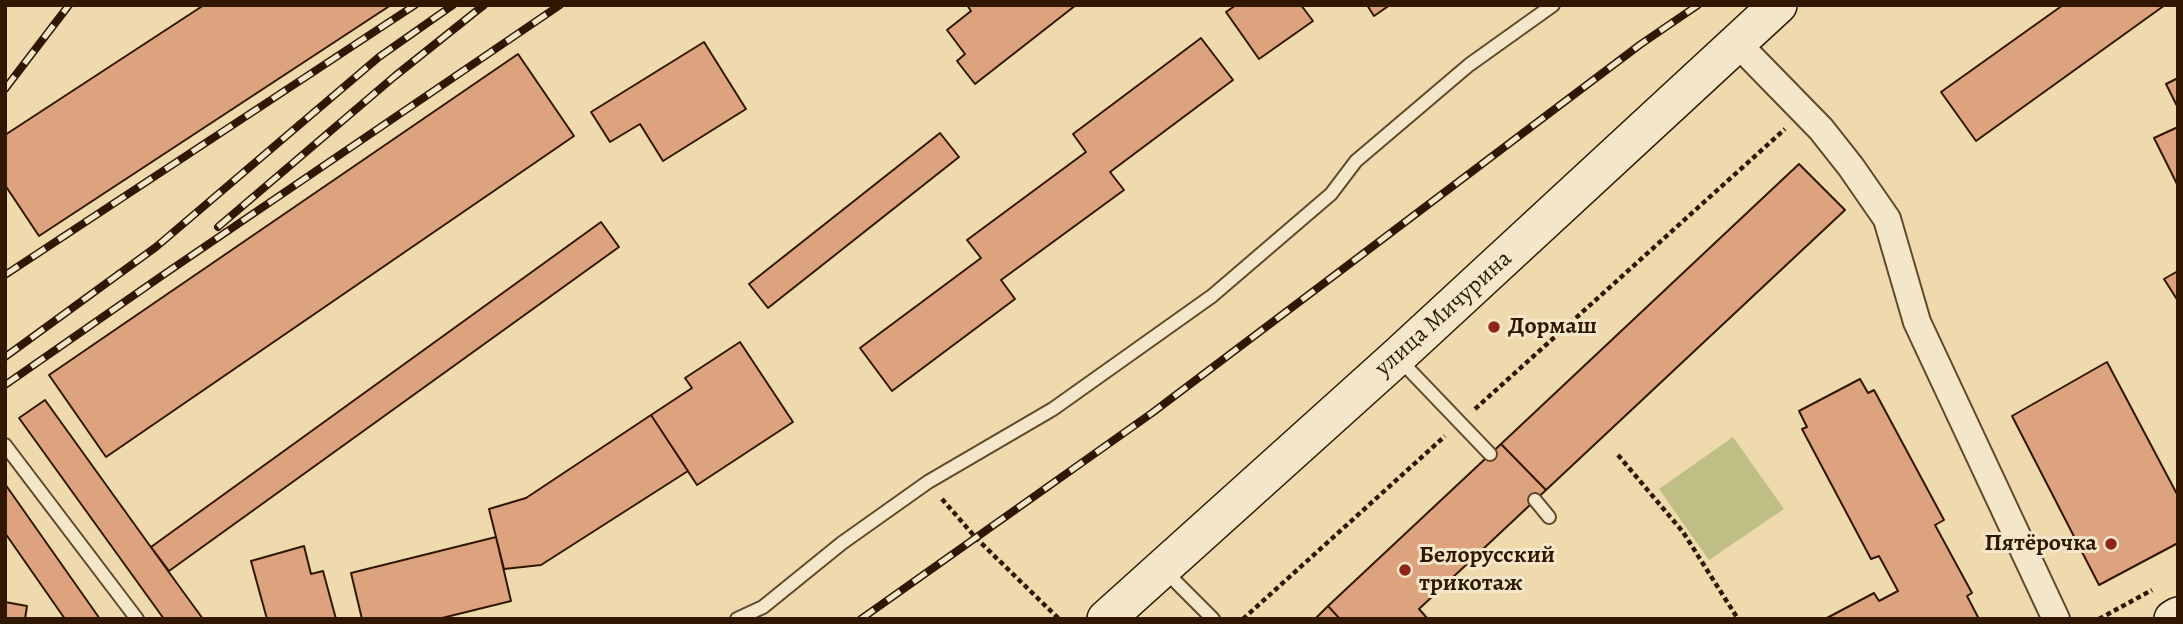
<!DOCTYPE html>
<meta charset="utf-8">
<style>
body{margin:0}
#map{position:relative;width:2183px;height:624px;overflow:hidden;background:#eedaac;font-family:Alegreya,serif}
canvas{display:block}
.frame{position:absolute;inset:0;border:7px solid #321700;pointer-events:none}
</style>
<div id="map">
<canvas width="2183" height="624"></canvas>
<div class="frame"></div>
</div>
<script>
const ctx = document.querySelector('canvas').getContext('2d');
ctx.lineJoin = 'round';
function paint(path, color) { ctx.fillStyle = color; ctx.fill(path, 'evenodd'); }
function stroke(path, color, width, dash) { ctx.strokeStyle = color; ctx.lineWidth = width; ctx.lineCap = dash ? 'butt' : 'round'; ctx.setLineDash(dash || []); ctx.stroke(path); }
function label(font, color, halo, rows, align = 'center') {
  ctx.font = font + ' Alegreya,serif'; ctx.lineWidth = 6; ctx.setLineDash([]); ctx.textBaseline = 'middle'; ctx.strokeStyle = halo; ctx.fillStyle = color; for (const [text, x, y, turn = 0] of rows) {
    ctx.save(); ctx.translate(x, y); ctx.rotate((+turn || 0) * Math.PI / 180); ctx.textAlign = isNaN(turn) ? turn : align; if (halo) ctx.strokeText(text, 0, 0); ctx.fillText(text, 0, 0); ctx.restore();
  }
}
const green = new Path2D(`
 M 1733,437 L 1784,509 L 1709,560 L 1659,489 Z`);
const building = new Path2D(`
 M 204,5 L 391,5 L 39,236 L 5,185 L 5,135 Z
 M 967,5 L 1076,5 L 975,84 L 957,61 L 965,54 L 947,30 L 971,11 Z
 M 1236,5 L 1301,5 L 1313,21 L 1259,59 L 1226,12 Z
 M 1367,5 L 1390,5 L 1374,16 Z
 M 2063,5 L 2165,5 L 1976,141 L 1941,92 Z
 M 1201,38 L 1233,80 L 1110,172 L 1124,190 L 1001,280 L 1015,299 L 892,391 L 860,348 L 981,258 L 967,240 L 1086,152 L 1073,134 Z
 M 704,42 L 746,109 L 663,161 L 640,124 L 610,142 L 591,112 Z
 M 518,54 L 574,136 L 106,457 L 49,375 Z
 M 2178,78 L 2178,108 L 2166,84 Z
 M 2178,127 L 2178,186 L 2154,138 Z
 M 940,133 L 959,157 L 768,308 L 749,284 Z
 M 1799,164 L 1845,210 L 1546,490 L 1501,444 Z
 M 601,222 L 619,247 L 169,571 L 151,547 Z
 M 2178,271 L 2178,301 L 2164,279 Z
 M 740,342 L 793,422 L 697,485 L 651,415 L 692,388 L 685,378 Z
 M 2107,362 L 2178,496 L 2178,543 L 2099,585 L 2012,416 Z
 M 1860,379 L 1868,393 L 1874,390 L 1944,520 L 1935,525 L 1972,593 L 1967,596 L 1979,619 L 1825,619 L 1874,593 L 1879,601 L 1898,591 L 1879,556 L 1871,559 L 1802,429 L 1807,427 L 1799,411 Z
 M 45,400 L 176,582 L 203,619 L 164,619 L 19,418 Z
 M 651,415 L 688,471 L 541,565 L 504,569 L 489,509 L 526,498 Z
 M 1501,444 L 1546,490 L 1419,609 L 1428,619 L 1340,619 L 1328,606 Z
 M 5,484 L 100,619 L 65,619 L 5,533 Z
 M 496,537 L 511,601 L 438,619 L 362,619 L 351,573 Z
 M 304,546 L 311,574 L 323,571 L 336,619 L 267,619 L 251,561 Z
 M 5,602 L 27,606 L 25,619 L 5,619 Z
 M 1328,606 L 1340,619 L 1315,619 Z`);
const path = new Path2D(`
 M 1475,409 L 1785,129
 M 1618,455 L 1683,532 L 1738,619
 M 942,499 L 976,538 L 1059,619
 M 1243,619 L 1445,436
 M 2099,619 L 2152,590`);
const lane = new Path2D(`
 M 1398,358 L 1490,454
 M 5,445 L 137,619
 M 1535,500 L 1549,517
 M 1165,571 L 1213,619
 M 737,619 L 763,607 L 842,543 L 928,482 L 1053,409 L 1212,296 L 1331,194 L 1356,161 L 1469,65 L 1553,5`);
const street = new Path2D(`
 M 1737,43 L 1821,129 L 1851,167 L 1887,219 L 1917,322 L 2056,619`);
const secondary = new Path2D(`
 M 1106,619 L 1397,357 L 1778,5
 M 2173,619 L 2178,616`);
const rail = new Path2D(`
 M 5,89 L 69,5
 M 218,227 L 395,76 L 484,5
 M 5,275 L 415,5
 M 5,357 L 156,247 L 379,57 L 453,5
 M 5,385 L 163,275 L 560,5
 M 861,619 L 1152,413 L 1641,44 L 1698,5`);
const markers = [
 [1494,327,7,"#8f2418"],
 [2111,544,7,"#8f2418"],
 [1405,570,7,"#8f2418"]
];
const streetNames = [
 ["улица Мичурина",1444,314,-42]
];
const poiNames = [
 ["Дормаш",1508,327],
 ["Пятёрочка",2097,544,"right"],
 ["Белорусский",1419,556],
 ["трикотаж",1419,584]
];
paint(green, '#bfbe85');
paint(building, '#dda37f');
stroke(building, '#321700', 2);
stroke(lane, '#61482b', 16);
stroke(street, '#61482b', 30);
stroke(secondary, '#321700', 40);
stroke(path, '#321700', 4.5, [5, 3.5]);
stroke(lane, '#f4e7c9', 12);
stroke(street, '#f4e7c9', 26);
stroke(secondary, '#f4e7c9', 37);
stroke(rail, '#321700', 8);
stroke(rail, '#f4e7c9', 5, [16]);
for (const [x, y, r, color] of markers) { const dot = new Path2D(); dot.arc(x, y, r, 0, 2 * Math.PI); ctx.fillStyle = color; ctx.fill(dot); stroke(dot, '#f4e7c9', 2.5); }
label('24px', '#321700', '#f4e7c9', streetNames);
label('bold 24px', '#321700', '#f4e7c9', poiNames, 'left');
</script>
